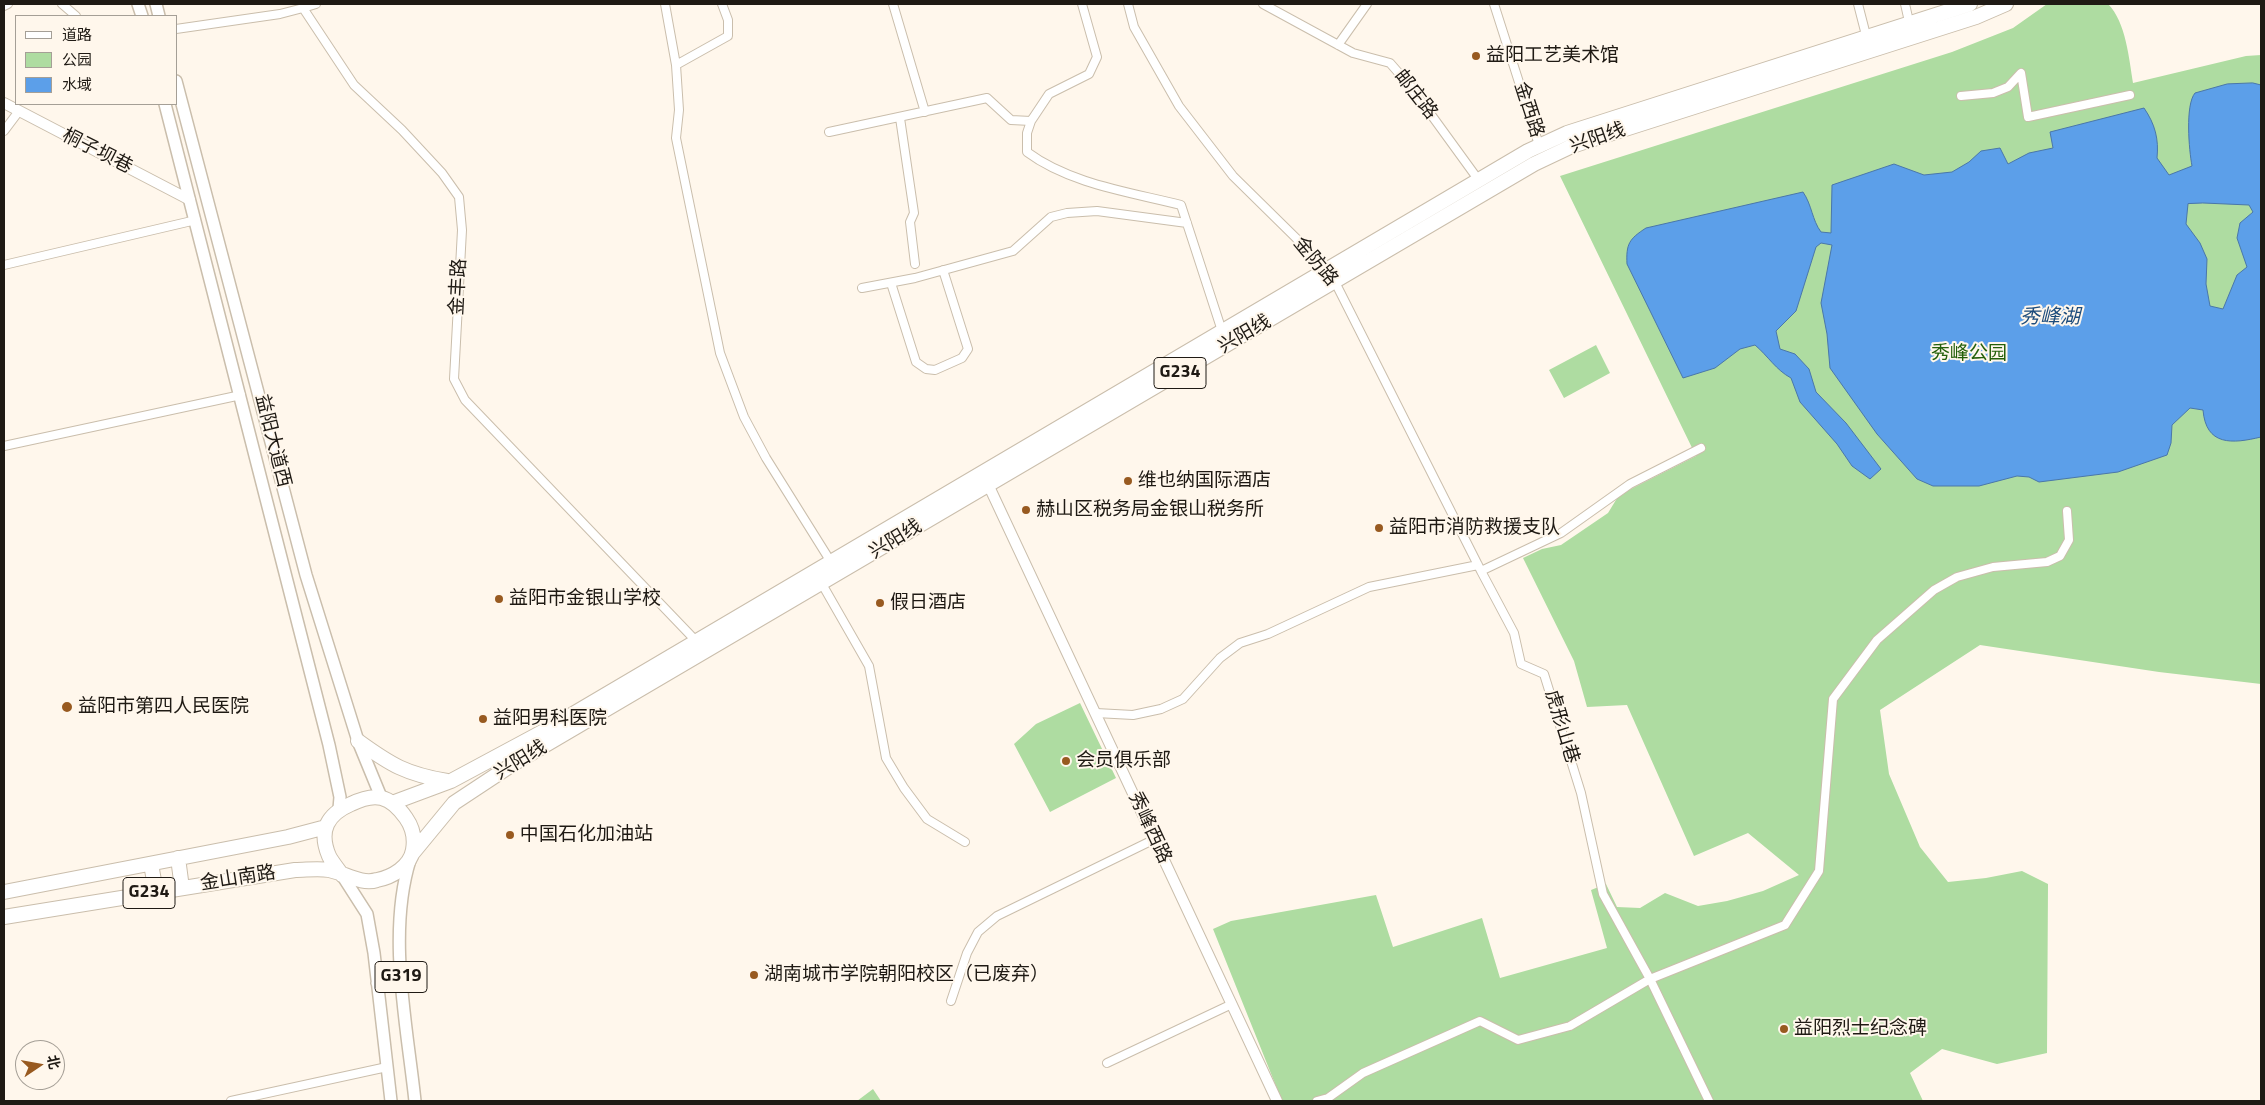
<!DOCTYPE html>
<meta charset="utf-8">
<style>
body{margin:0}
#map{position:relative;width:2265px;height:1105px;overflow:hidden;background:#fff7ec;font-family:"Titillium Web","Noto Sans SC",sans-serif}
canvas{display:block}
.frame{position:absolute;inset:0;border:5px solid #1f1a14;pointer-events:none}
.legend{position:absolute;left:15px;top:15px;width:162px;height:90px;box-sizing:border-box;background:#fff7ec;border:1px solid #a59f96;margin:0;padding:6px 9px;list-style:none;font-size:15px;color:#1f1a14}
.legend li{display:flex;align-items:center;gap:10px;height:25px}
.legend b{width:25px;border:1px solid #a59f96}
.north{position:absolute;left:15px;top:1040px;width:50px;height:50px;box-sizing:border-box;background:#fff7ec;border:1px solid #a59f96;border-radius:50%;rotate:78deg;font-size:14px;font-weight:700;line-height:20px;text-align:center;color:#1f1a14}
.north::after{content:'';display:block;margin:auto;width:18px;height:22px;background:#985a20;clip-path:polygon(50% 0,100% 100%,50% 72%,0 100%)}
</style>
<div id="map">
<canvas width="2265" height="1105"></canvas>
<div class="frame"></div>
<ul class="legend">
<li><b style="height:6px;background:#fff"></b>道路</li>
<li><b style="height:14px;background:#aedca1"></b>公园</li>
<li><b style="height:14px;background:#5c9fe9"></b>水域</li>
</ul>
<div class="north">北</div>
</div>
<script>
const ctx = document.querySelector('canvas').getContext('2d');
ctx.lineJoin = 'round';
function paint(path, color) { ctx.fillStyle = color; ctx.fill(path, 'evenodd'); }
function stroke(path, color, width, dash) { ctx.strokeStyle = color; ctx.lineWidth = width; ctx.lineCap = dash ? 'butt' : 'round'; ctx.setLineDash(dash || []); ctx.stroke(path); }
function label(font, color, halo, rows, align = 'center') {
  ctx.font = font + ' "Titillium Web","Noto Sans SC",sans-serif'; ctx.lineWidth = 4; ctx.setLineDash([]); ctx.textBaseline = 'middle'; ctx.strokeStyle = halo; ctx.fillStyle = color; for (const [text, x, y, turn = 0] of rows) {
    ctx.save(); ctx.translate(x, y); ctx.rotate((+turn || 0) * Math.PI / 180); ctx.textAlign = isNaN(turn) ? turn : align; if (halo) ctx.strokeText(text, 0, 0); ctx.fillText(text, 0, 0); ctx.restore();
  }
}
const green = new Path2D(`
 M 2047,4 L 2108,4 C 2126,22 2129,59 2133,83 L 2246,56 L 2261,55 L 2261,684 L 2159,672 L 1980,645 L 1880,710 L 1889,774 L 1920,847 L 1948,882 L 1986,878 L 2022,871 L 2048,884 L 2047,1053 L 1997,1064 L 1942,1049 L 1910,1073 L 1923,1101 L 1282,1101 L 1213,929 L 1231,921 L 1376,895 L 1393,947 L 1482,918 L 1500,978 L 1607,948 L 1591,890 L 1606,884 L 1617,907 L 1640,908 L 1665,893 L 1698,906 L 1727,901 L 1763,891 L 1799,875 L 1748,833 L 1694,856 L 1627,705 L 1587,707 L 1574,661 L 1523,558 L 1542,549 L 1561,545 L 1608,513 L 1619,495 L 1696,456 L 1560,176 L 1952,52 L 2013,28 Z
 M 1596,345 L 1610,373 L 1564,398 L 1549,370 Z
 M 1080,703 L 1116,778 L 1050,812 L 1014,744 L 1036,724 Z
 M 873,1089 L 881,1101 L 857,1101 Z`);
const water = new Path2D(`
 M 2253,83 L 2261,85 L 2261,437 C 2232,444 2206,446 2203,410 L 2190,408 L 2172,425 L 2171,443 L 2167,455 L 2118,472 L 2039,482 L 2029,477 L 2017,476 L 1979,486 L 1933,486 L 1917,479 L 1877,434 L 1830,368 L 1827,334 L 1821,303 L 1832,245 L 1821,243 L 1816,247 L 1796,311 L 1776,331 L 1780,349 L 1795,354 L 1809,369 L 1816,392 L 1846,423 L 1881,469 L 1870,479 L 1852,466 L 1837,444 L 1800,402 L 1791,378 C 1776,370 1768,356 1755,345 L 1740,349 L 1715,368 L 1683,378 L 1627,264 C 1626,244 1629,239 1646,228 L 1803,192 C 1812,205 1812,220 1821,232 L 1831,233 L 1832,185 L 1894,164 L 1924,175 L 1952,172 L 1969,162 L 1981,151 L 2000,148 L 2008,164 L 2029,153 L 2053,148 L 2050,132 L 2144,108 C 2155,124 2159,139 2157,158 L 2169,175 L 2192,166 C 2189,150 2185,105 2195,93 L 2227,84 ZM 2203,203 L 2249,205 L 2253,212 L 2240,223 L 2237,238 L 2247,267 L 2237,275 L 2223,309 L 2210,306 L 2206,284 L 2207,259 L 2200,243 L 2186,224 L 2188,204 Z`);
const street = new Path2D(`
 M 62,4 L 76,16
 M 665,4 L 676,65
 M 722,4 L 728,20 L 728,36 L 676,65 L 679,110 L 676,138 L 720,353 L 744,417 L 766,458 L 831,562
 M 893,4 L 925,112
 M 1082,4 L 1097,57 L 1089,74 L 1049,94 L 1031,121 L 1027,133 L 1027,152 C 1070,184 1130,192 1181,205 L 1222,331
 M 1128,4 L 1134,27 L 1179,106 L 1233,176 L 1296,238 L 1335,282 L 1481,571
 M 1263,4 L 1353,53 L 1390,63 L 1411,87 L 1480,182
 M 1494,4 L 1540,148
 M 1858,4 L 1867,39
 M 1905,4 L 1910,26
 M 4,6 L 8,4
 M 303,8 L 316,4
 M 176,29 L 280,14 L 303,8 L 354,85 L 402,130 L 442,173 L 459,197 L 462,230 L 454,379 L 465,400 L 698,643
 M 1338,45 L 1367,4
 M 1961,96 L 1993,93 L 2008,87 L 2021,73 L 2028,117 L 2130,95
 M 900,118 L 914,213 L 910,222 L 915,264
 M 4,131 L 19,111
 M 829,132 L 987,98 L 1011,120 L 1031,121
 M 4,265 L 196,220
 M 891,283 L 916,362 L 926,369 L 935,370 L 962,358 L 968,349 L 943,270
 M 862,288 L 915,278 L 1013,251 L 1051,217 L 1067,213 L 1097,211 L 1187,223
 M 4,446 L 241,395
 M 1701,448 L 1630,484 L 1561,533 L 1481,571 L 1514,633 L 1521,664 L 1544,674 L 1581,793 L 1603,894 L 1650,979 L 1709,1101
 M 822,584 L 869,666 L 886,758 L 904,788 L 927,819 L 965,842
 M 1096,713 L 1133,715 L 1161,709 L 1183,699 L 1220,658 L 1240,643 L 1268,634 L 1369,587 L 1478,565
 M 951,1001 L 967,953 L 978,932 L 997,916 L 1155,839
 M 1107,1063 L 1232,1004
 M 231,1101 L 387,1067
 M 1317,1101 L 1328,1098 L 1363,1073 L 1480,1021 L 1518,1040 L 1570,1026 L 1650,979 L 1785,925 L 1819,871 L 1833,699 L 1877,640 L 1934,590 L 1957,577 L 1993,567 L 2047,562 L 2060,556 L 2069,540 L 2067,511`);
const secondary = new Path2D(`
 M 4,103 L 190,200
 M 986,480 L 1277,1101`);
const primary = new Path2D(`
 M 138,4 L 142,16
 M 156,4 L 159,16
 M 176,81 L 306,575 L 358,741 L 381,797
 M 165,104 L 329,745 L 340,797 L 339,809
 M 410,860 C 387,934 407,1025 415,1101
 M 342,875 L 367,914 L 374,953 L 391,1101
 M 377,983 L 402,980`);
const highway = new Path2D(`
 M 358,741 C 391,765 406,774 447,781
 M 392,803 L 451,781 L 546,730 L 1528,151 L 1567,133 L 1970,4
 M 412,854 L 454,803 L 513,764 L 1534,164 L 1572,146 L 1976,17 L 2006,4
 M 178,858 L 182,888
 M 151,864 L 156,892
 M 4,892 L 288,837 L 326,827
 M 4,917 L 295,870 C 306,870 318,868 329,870 C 345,873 361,885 377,880 C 392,877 410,867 413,850 C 415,839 413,828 406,818 C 390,795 375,792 351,804 C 328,814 318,830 329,856 C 332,862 338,869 342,875`);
const markers = [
 [1476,56,5,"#985a20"],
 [1128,481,5,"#985a20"],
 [1026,510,5,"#985a20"],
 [1379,528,5,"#985a20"],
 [499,599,5,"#985a20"],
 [880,603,5,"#985a20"],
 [67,707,6,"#985a20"],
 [483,719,5,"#985a20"],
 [1066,761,5,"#985a20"],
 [510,835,5,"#985a20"],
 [754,975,5,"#985a20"],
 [1784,1029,5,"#985a20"]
];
const shields = [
 [1180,373,52],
 [149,893,52],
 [401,977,52]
];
const shieldNames = [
 ["G234",1180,373],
 ["G234",149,893],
 ["G319",401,977]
];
const poiNames = [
 ["益阳工艺美术馆",1486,56],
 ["维也纳国际酒店",1138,481],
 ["赫山区税务局金银山税务所",1036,510],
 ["益阳市消防救援支队",1389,528],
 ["益阳市金银山学校",509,599],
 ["假日酒店",890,603],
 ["益阳市第四人民医院",78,707],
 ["益阳男科医院",493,719],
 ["会员俱乐部",1076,761],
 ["中国石化加油站",520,835],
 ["湖南城市学院朝阳校区（已废弃）",764,975],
 ["益阳烈士纪念碑",1794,1029]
];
const streetNames = [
 ["邮庄路",1415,95,52],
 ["金西路",1528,110,72],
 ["兴阳线",1598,139,-19],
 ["桐子坝巷",97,152,27],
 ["金防路",1315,262,50],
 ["金丰路",459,287,-87],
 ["兴阳线",1245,335,-30],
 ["益阳大道西",272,441,76],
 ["兴阳线",896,540,-31],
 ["虎形山巷",1561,727,73],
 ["兴阳线",521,761,-31],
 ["秀峰西路",1149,828,65],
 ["金山南路",238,879,-9]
];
const parkNames = [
 ["秀峰公园",1969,354]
];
const waterNames = [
 ["秀峰湖",2050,318]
];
paint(green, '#aedca1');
paint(water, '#5c9fe9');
stroke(water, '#4a77a9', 1);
stroke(street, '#cabeac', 10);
stroke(secondary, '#cabeac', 12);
stroke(primary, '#cabeac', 14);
stroke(highway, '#cabeac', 16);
stroke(street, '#fff', 8);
stroke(secondary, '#fff', 10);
stroke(primary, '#fff', 11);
stroke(highway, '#fff', 14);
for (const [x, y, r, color] of markers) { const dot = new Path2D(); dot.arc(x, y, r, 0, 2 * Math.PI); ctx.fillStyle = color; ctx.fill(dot); stroke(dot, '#fff7ec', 2); }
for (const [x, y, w] of shields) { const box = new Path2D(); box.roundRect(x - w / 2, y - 15.5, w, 31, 4); ctx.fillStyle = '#fff7ec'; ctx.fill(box); stroke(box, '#1f1a14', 1); }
label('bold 18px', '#1f1a14', null, shieldNames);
label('19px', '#1f1a14', '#fff7ec', poiNames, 'left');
label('19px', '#1f1a14', '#fff7ec', streetNames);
label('19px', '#24600b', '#fff7ec', parkNames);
label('italic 20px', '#1d4c7c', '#fff7ec', waterNames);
</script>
